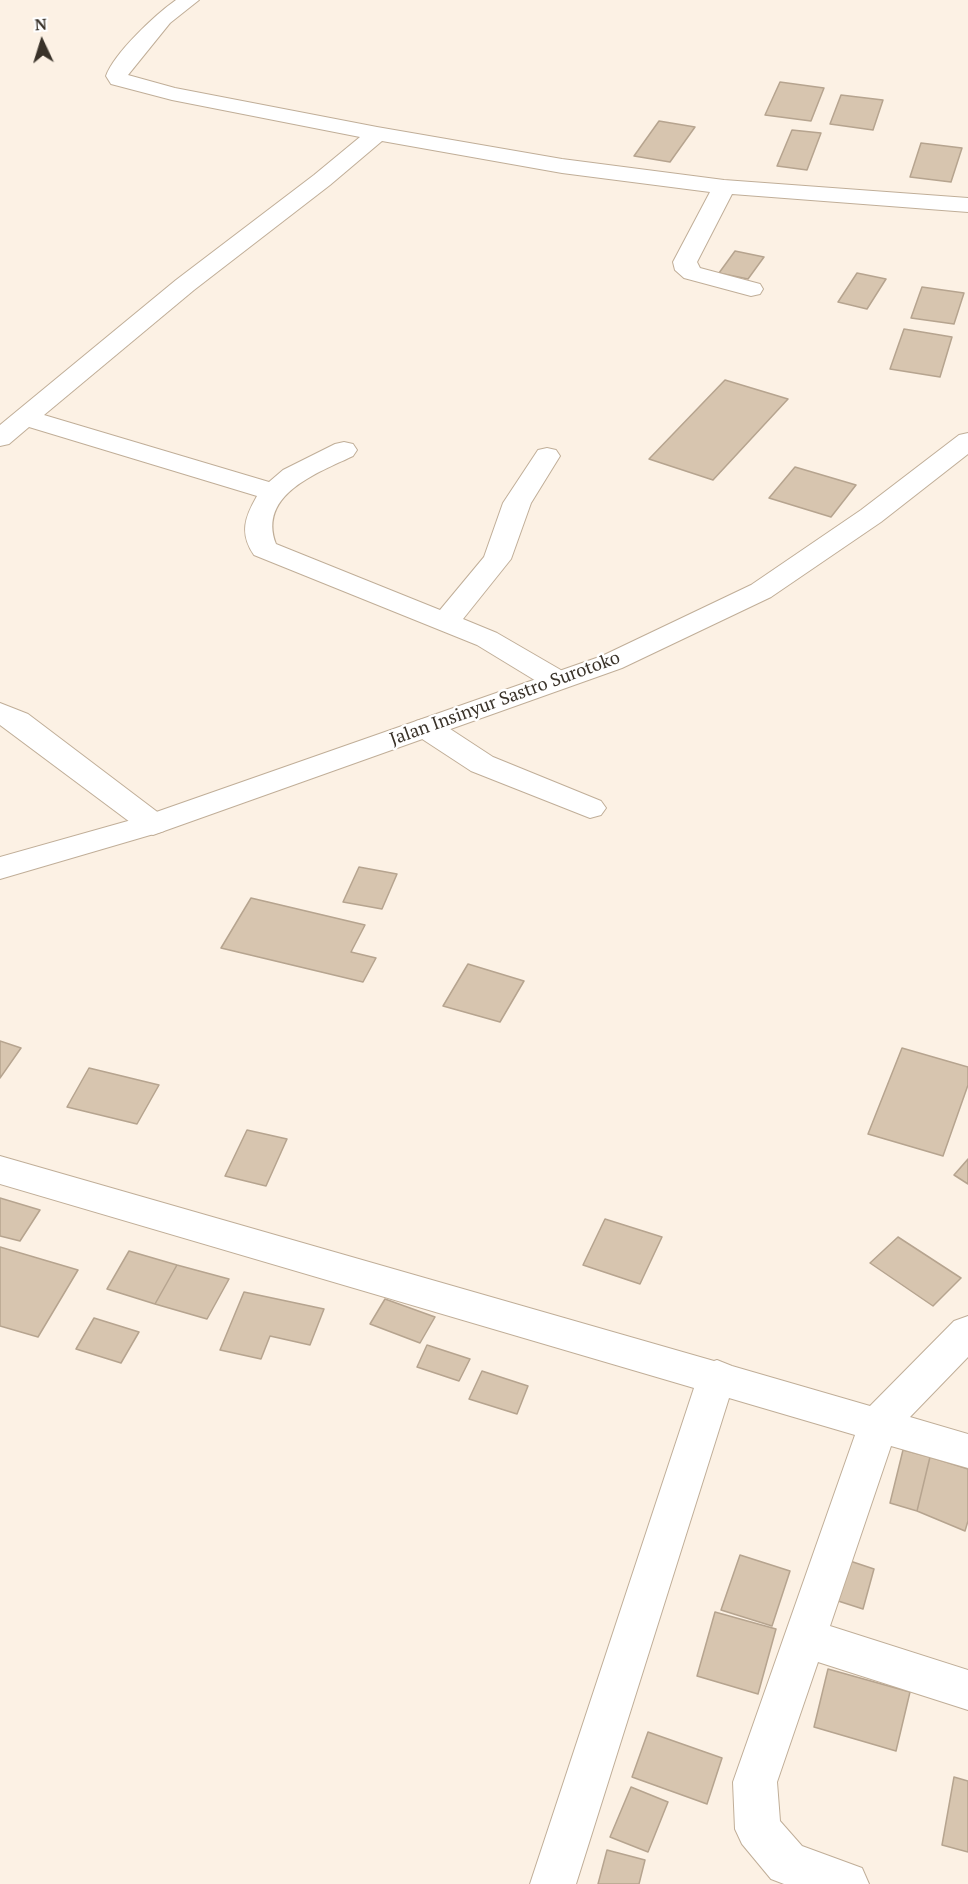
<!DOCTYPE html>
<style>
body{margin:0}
#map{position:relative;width:968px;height:1884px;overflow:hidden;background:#fcf1e4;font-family:"PT Serif",serif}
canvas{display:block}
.north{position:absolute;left:12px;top:12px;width:60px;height:60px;-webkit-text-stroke:4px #fff;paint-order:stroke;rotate:356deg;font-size:16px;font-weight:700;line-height:24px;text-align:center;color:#393229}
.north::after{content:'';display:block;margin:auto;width:21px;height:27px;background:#393229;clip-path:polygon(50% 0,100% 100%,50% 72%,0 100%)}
</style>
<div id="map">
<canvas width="968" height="1884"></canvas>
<div class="north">N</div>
</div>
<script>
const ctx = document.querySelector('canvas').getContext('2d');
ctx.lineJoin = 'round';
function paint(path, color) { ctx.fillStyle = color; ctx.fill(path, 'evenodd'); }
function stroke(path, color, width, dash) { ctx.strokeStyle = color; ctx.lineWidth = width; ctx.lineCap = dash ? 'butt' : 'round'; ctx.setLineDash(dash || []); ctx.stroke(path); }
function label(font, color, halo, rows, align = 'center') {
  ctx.font = font + ' "PT Serif",serif'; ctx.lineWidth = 5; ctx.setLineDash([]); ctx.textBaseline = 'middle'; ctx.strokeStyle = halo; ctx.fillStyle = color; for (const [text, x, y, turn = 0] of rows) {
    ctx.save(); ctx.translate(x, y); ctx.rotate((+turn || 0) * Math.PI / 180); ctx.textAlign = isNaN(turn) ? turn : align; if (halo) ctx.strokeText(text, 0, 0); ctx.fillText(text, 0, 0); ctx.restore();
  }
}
const building = new Path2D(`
 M 780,82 L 824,88 L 811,121 L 765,115 Z
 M 841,95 L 883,100 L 873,130 L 830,124 Z
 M 659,121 L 695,127 L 670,162 L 634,156 Z
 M 792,130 L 821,133 L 807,170 L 777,166 Z
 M 921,143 L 962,148 L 951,182 L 910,177 Z
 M 735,251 L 764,257 L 748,279 L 719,273 Z
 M 857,273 L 886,279 L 867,309 L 838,302 Z
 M 922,287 L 964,293 L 954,324 L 911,318 Z
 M 904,329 L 952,337 L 940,377 L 890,369 Z
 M 725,380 L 788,399 L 713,480 L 649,459 Z
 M 795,467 L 856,485 L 831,517 L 769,498 Z
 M 359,867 L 397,874 L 382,909 L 343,902 Z
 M 251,898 L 365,925 L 351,952 L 376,958 L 363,982 L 221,948 Z
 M 468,964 L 524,981 L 500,1022 L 443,1006 Z
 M 0,1041 L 21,1048 L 0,1078 Z
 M 902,1048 L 968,1067 L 968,1085 L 943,1156 L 868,1134 Z
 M 89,1068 L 159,1085 L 137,1124 L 67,1107 Z
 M 247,1130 L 287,1139 L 266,1186 L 225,1176 Z
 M 968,1159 L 968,1184 L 954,1175 Z
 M 0,1198 L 40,1210 L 20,1241 L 0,1236 Z
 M 605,1219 L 662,1237 L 640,1284 L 583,1265 Z
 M 898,1237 L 961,1278 L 933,1306 L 870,1263 Z
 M 0,1247 L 78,1270 L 38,1337 L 0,1326 Z
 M 129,1251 L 177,1265 L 155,1304 L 107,1289 Z
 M 177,1265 L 229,1279 L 207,1319 L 155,1304 Z
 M 244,1292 L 324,1309 L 310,1345 L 270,1336 L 261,1359 L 220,1350 Z
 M 385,1299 L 435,1317 L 420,1343 L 370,1324 Z
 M 94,1318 L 139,1332 L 121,1363 L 76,1349 Z
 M 427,1345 L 470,1359 L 459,1381 L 417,1367 Z
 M 482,1371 L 528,1386 L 517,1414 L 469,1399 Z
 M 903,1450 L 930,1457 L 917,1511 L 890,1503 Z
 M 930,1457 L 968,1469 L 968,1521 L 965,1531 L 917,1511 Z
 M 740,1555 L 790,1571 L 772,1626 L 721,1610 Z
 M 847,1560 L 874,1569 L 863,1609 L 835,1600 Z
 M 715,1612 L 776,1629 L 758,1694 L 697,1676 Z
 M 828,1669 L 910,1692 L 896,1751 L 814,1727 Z
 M 648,1732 L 722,1758 L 707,1804 L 632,1777 Z
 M 954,1777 L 968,1781 L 968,1852 L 942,1845 Z
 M 631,1787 L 668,1802 L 648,1852 L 610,1837 Z
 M 607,1850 L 645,1860 L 639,1884 L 598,1884 Z`);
const minor = new Path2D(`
 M 176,0 L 199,0 L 170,23 L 128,75 L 175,88 L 377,127 L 562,159 L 724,180 L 968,198 L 968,212 L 732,194 L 697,262 L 700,268 L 760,284 L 763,289 L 760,294 L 751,296 L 684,278 L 675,270 L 673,262 L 710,192 L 562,173 L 382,141 L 330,185 L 194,290 L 44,415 L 269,482 L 283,470 L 335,444 L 344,442 L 353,444 L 357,450 L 353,456 C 318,473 257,494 276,544 L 440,610 L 484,557 L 503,503 L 538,450 L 547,448 L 556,450 L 560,456 L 531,503 L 511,559 L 463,619 L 497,633 L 566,673 L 571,680 L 566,687 L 556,689 L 546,687 L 477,645 L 254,555 C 239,533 245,517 257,496 L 29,427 L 9,444 L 0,446 L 0,425 L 176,280 L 314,175 L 360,137 L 172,100 L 111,84 L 106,76 C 114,53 156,14 176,0 Z
 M 0,703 L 28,714 L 164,817 L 169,824 L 164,831 L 153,835 L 142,831 L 0,725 Z
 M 427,718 L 438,721 L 493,757 L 601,801 L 606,808 L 601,815 L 590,818 L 471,771 L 416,735 L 412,728 L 416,721 Z
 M 0,1156 L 714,1361 L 717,1360 L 732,1366 L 870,1406 L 954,1321 L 968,1316 L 968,1357 L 910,1417 L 968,1434 L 968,1468 L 891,1446 L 830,1626 L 968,1670 L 968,1710 L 818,1662 L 777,1782 L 780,1821 L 802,1846 L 862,1868 L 869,1884 L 784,1884 L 771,1879 L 742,1844 L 735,1829 L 733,1782 L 855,1435 L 729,1398 L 576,1884 L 530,1884 L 694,1388 L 0,1184 Z`);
const tertiary = new Path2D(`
 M 968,433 L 968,454 L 881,522 L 771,597 L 622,668 L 164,831 L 0,879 L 0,857 L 142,817 L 602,656 L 751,585 L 861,510 L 959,435 Z`);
const streetNames = [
 ["Jalan Insinyur Sastro Surotoko",505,699,-20]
];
paint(building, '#d7c5af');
stroke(building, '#b6a48f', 1.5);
stroke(minor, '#c0ae98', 2);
stroke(tertiary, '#c0ae98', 2);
paint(minor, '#fff');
paint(tertiary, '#fff');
label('18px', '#393229', '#fff', streetNames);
</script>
